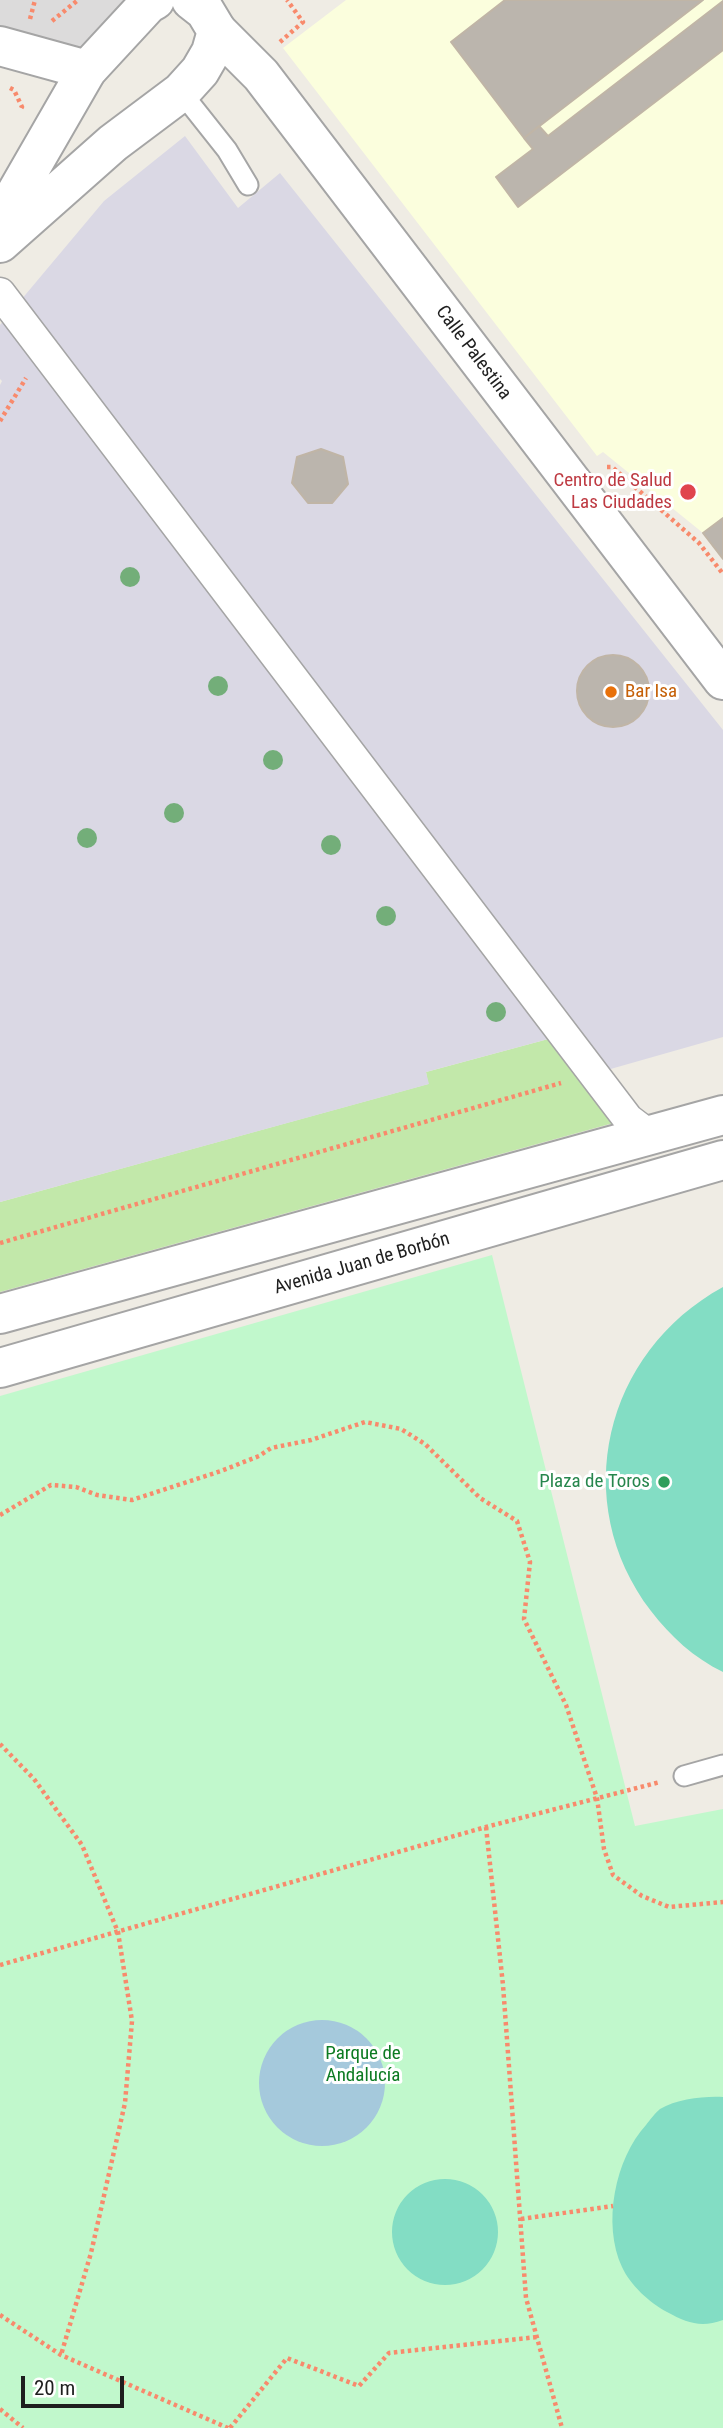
<!DOCTYPE html>
<meta charset="utf-8">
<style>
body{margin:0}
#map{position:relative;width:723px;height:2428px;overflow:hidden;background:#efece4;font-family:"Roboto Condensed",sans-serif}
canvas{display:block}
.scale{position:absolute;left:21px;top:2376px;width:103px;height:32px;box-sizing:border-box;border:4px solid #1e1e1e;border-top:0;padding-left:9px;font-size:21px;line-height:24px;white-space:nowrap;color:#1e1e1e;-webkit-text-stroke:5px #fff;paint-order:stroke}
</style>
<div id="map">
<canvas width="723" height="2428"></canvas>
<div class="scale">20 m</div>
</div>
<script>
const ctx = document.querySelector('canvas').getContext('2d');
ctx.lineJoin = 'round';
function paint(path, color) { ctx.fillStyle = color; ctx.fill(path, 'evenodd'); }
function stroke(path, color, width, dash) { ctx.strokeStyle = color; ctx.lineWidth = width; ctx.lineCap = dash ? 'butt' : 'round'; ctx.setLineDash(dash || []); ctx.stroke(path); }
function label(font, color, halo, rows, align = 'center') {
  ctx.font = font + ' "Roboto Condensed",sans-serif'; ctx.lineWidth = 6; ctx.setLineDash([]); ctx.textBaseline = 'middle'; ctx.strokeStyle = halo; ctx.fillStyle = color; for (const [text, x, y, turn = 0] of rows) {
    ctx.save(); ctx.translate(x, y); ctx.rotate((+turn || 0) * Math.PI / 180); ctx.textAlign = isNaN(turn) ? turn : align; if (halo) ctx.strokeText(text, 0, 0); ctx.fillText(text, 0, 0); ctx.restore();
  }
}
const residential = new Path2D(`
 M 0,0 L 159,0 L 87,70 L 0,46 Z`);
const education = new Path2D(`
 M 346,0 L 723,0 L 723,559 L 703,533 L 603,452 L 597,456 L 283,48 Z`);
const grass = new Path2D(`
 M 563,1035 L 628,1119 L 0,1292 L 0,1202 L 428,1084 L 426,1072 Z`);
const park = new Path2D(`
 M 492,1255 L 635,1826 L 723,1809 L 723,2428 L 0,2428 L 0,1396 Z`);
const pitch = new Path2D(`
 M 723,1287 L 723,1672 C 694,1658 670,1636 651,1611 C 568,1502 604,1352 723,1287 Z
 M 723,2097 L 723,2320 C 701,2328 687,2323 667,2312 C 650,2303 630,2285 622,2267 C 602,2224 615,2159 646,2125 C 650,2120 655,2113 660,2109 C 677,2099 704,2096 723,2097 Z
 M392 2232a53 53 0 1 1 106 0a53 53 0 1 1-106 0Z`);
const plaza = new Path2D(`
 M 185,136 L 238,208 L 280,173 L 723,730 L 723,1037 L 593,1074 L 563,1035 L 426,1072 L 429,1084 L 0,1202 L 0,385 L 2,381 L 0,379 L 0,325 L 104,201 Z`);
const water = new Path2D(`
 M259 2083a63 63 0 1 1 126 0a63 63 0 1 1-126 0Z`);
const building = new Path2D(`
 M 505,0 L 703,0 L 524,138 L 451,42 Z
 M 723,1 L 723,50 L 518,207 L 496,177 L 533,149 L 524,138 L 539,126 L 548,136 Z
 M 321,449 L 343,457 L 348,484 L 332,503 L 308,503 L 292,483 L 297,457 Z
 M 723,518 L 723,559 L 703,533 Z
 M577 691a36 36 0 1 1 72 0a36 36 0 1 1-72 0Z`);
const path = new Path2D(`
 M 30,19 L 35,0
 M 52,21 L 78,0
 M 280,42 L 303,22 L 287,0
 M 10,88 L 14,90 L 22,107 L 20,110
 M 0,421 L 26,378
 M 607,467 L 612,467 L 699,543 L 723,574
 M 0,1243 L 561,1083
 M 0,1515 L 51,1485 L 76,1487 L 97,1495 L 132,1500 L 221,1471 L 259,1456 L 271,1448 L 311,1440 L 365,1422 L 401,1429 L 425,1444 L 480,1498 L 517,1521 L 530,1562 L 524,1619 L 566,1705 L 597,1798 L 604,1849 L 613,1875 L 642,1896 L 669,1907 L 723,1902
 M 0,1744 L 34,1779 L 82,1845 L 118,1932 L 132,2021 L 125,2103 L 91,2253 L 61,2355
 M 486,1827 L 503,1985 L 526,2298 L 562,2428
 M 0,1965 L 486,1827 L 660,1782
 M 521,2219 L 613,2206
 M 0,2315 L 61,2355 L 228,2428
 M 0,2409 L 23,2428
 M 230,2428 L 287,2358 L 359,2386 L 389,2353 L 537,2337`);
const service = new Path2D(`
 M 181,92 L 227,150 L 248,185
 M 684,1776 L 723,1765`);
const pedestrian = new Path2D(`
 M 0,293 L 628,1119 L 649,1135`);
const minor = new Path2D(`
 M 217,31 L 261,75 L 723,680
 M 0,46 L 87,70`);
const tertiary = new Path2D(`
 M 0,221 L 87,70 L 148,4 L 155,0
 M 0,243 L 113,143 L 181,92 L 200,71 L 211,52 L 217,31 L 205,11 L 191,0
 M 0,1314 L 723,1115
 M 0,1368 L 723,1160`);
const trees = [
 [130,577],
 [218,686],
 [273,760],
 [174,813],
 [87,838],
 [331,845],
 [386,916],
 [496,1012]
];
const markers = [
 [688,492,9,"#e0444e"],
 [611,692,7,"#e8710a"],
 [664,1482,7,"#2e9e5b"]
];
const streetNames = [
 ["Calle Palestina",473,353,53],
 ["Avenida Juan de Borbón",362,1264,-16]
];
const healthNames = [
 ["Centro de Salud",672,481],
 ["Las Ciudades",672,503]
];
const foodNames = [
 ["Bar Isa",625,692]
];
const leisureNames = [
 ["Plaza de Toros",650,1482]
];
const parkNames = [
 ["Parque de",363,2054],
 ["Andalucía",363,2076]
];
paint(residential, '#dcdbdb');
paint(education, '#fbfedd');
paint(grass, '#c2e8aa');
paint(park, '#c1f8cc');
paint(pitch, '#83ddc4');
paint(plaza, '#dad8e4');
paint(water, '#a5c9dc');
paint(building, '#bbb5ad');
stroke(building, '#c0b5a6', 2);
stroke(service, '#a5a5a5', 23);
stroke(pedestrian, '#a5a5a5', 33);
stroke(minor, '#a5a5a5', 42);
stroke(tertiary, '#a5a5a5', 42);
stroke(path, '#f88a6c', 4.5, [3.5, 3.5]);
stroke(service, '#fff', 19);
stroke(pedestrian, '#fff', 30);
stroke(minor, '#fff', 38);
stroke(tertiary, '#fff', 38);
ctx.fillStyle = '#73ae79';
for (const [x, y] of trees) { ctx.beginPath(); ctx.arc(x, y, 10, 0, 2 * Math.PI); ctx.fill(); }
for (const [x, y, r, color] of markers) { const dot = new Path2D(); dot.arc(x, y, r, 0, 2 * Math.PI); ctx.fillStyle = color; ctx.fill(dot); stroke(dot, '#fff', 2.5); }
label('19px', '#1e1e1e', '#fff', streetNames);
label('19px', '#be3a42', '#fff', healthNames, 'right');
label('19px', '#c56008', '#fff', foodNames, 'left');
label('19px', '#27864d', '#fff', leisureNames, 'right');
label('19px', '#0d7b22', '#fff', parkNames);
</script>
